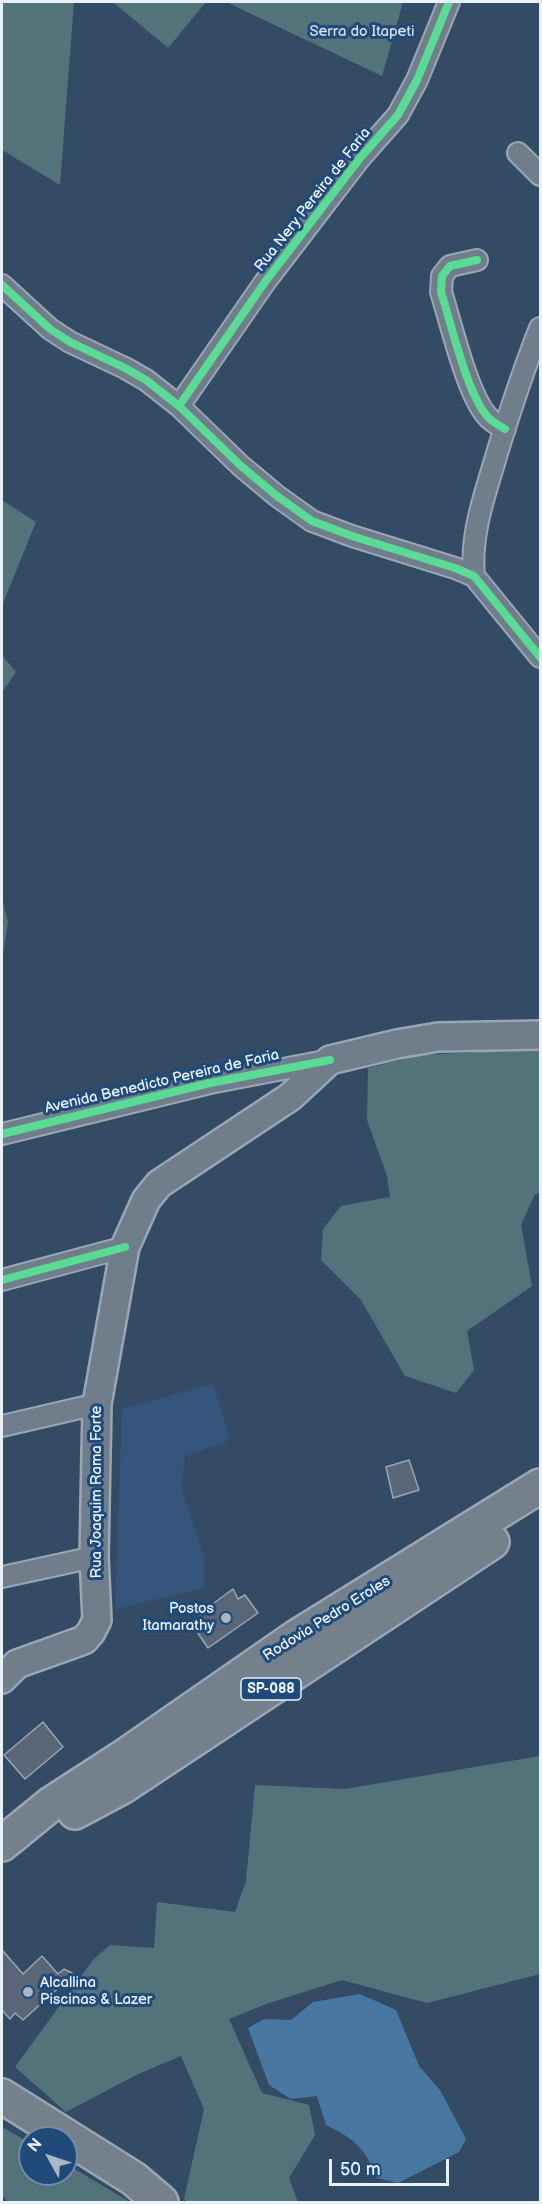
<!DOCTYPE html>
<style>
body{margin:0}
#map{position:relative;width:542px;height:2204px;overflow:hidden;background:#344b65;font-family:"Balsamiq Sans",sans-serif}
canvas{display:block}
.frame{position:absolute;inset:0;border:3px solid #e8f1f8;pointer-events:none}
.north{position:absolute;left:18px;top:2126px;width:60px;height:60px;box-sizing:border-box;background:#1f4a7a;border:2px solid #6f8dac;border-radius:50%;rotate:310deg;font-size:16px;font-weight:700;line-height:24px;text-align:center;color:#e8f1f8}
.north::after{content:'';display:block;margin:auto;width:21px;height:27px;background:#a9b7c5;clip-path:polygon(50% 0,100% 100%,50% 72%,0 100%)}
.scale{position:absolute;left:329px;top:2159px;width:120px;height:27px;box-sizing:border-box;border:3px solid #e8f1f8;border-top:0;padding-left:8px;font-size:18px;line-height:21px;white-space:nowrap;color:#e8f1f8;-webkit-text-stroke:4px #1f4a7a;paint-order:stroke}
</style>
<div id="map">
<canvas width="542" height="2204"></canvas>
<div class="frame"></div>
<div class="north">N</div>
<div class="scale">50 m</div>
</div>
<script>
const ctx = document.querySelector('canvas').getContext('2d');
ctx.lineJoin = 'round';
function paint(path, color) { ctx.fillStyle = color; ctx.fill(path, 'evenodd'); }
function stroke(path, color, width, dash) { ctx.strokeStyle = color; ctx.lineWidth = width; ctx.lineCap = dash ? 'butt' : 'round'; ctx.setLineDash(dash || []); ctx.stroke(path); }
function label(font, color, halo, rows, align = 'center') {
  ctx.font = font + ' "Balsamiq Sans",sans-serif'; ctx.lineWidth = 6; ctx.setLineDash([]); ctx.textBaseline = 'middle'; ctx.strokeStyle = halo; ctx.fillStyle = color; for (const [text, x, y, turn = 0] of rows) {
    ctx.save(); ctx.translate(x, y); ctx.rotate((+turn || 0) * Math.PI / 180); ctx.textAlign = isNaN(turn) ? turn : align; if (halo) ctx.strokeText(text, 0, 0); ctx.fillText(text, 0, 0); ctx.restore();
  }
}
const built = new Path2D(`
 M 213,1384 L 230,1440 L 185,1456 L 181,1487 L 204,1556 L 204,1588 L 115,1609 L 122,1409 Z`);
const green = new Path2D(`
 M 2,2 L 74,2 L 60,185 L 2,150 Z
 M 113,2 L 206,2 L 168,48 Z
 M 226,2 L 403,2 L 382,76 Z
 M 2,500 L 36,522 L 2,606 Z
 M 2,655 L 16,672 L 2,692 Z
 M 2,899 L 8,922 L 2,960 Z
 M 517,1050 L 540,1051 L 540,1193 L 535,1194 L 521,1225 L 532,1286 L 467,1331 L 474,1370 L 456,1393 L 405,1376 L 361,1300 L 321,1260 L 323,1229 L 341,1206 L 390,1197 L 387,1176 L 367,1120 L 368,1068 L 420,1055 Z
 M 540,1756 L 540,1974 L 427,2003 L 342,1980 L 266,2004 L 229,2019 L 262,2093 L 309,2105 L 315,2135 L 289,2178 L 298,2202 L 187,2202 L 184,2199 L 204,2109 L 181,2056 L 138,2074 L 66,2112 L 15,2067 L 93,1960 L 110,1945 L 154,1948 L 157,1902 L 235,1912 L 246,1881 L 255,1785 L 345,1789 Z
 M 2,2127 L 30,2143 L 30,2174 L 66,2174 L 66,2164 L 130,2202 L 8,2202 L 2,2195 Z`);
const water = new Path2D(`
 M 360,1994 L 396,2010 L 419,2066 L 440,2090 L 466,2139 L 459,2152 L 398,2183 L 377,2178 C 364,2147 356,2140 326,2125 L 317,2096 L 291,2099 L 269,2085 L 248,2028 L 264,2019 L 291,2020 L 313,2002 Z`);
const building = new Path2D(`
 M 409,1460 L 419,1490 L 393,1498 L 386,1467 Z
 M 233,1589 L 238,1599 L 245,1595 L 258,1613 L 208,1648 L 195,1629 L 205,1622 L 199,1614 Z
 M 43,1722 L 63,1747 L 25,1779 L 4,1755 Z
 M 2,1950 L 23,1974 L 42,1956 L 58,1974 L 64,1969 L 74,1974 L 23,2020 L 15,2013 L 10,2019 L 2,2010 Z`);
const street = new Path2D(`
 M 518,153 L 540,175
 M 477,260 L 450,266 L 442,276 L 441,292 C 451,323 468,398 489,418 C 494,423 500,426 505,429
 M 2,285 L 50,329 L 70,342 L 125,368 L 146,380 L 179,406 L 241,466 L 277,496 L 312,521 L 352,536 L 455,568 L 474,576 L 540,657
 M 179,406 L 265,282 L 360,158 L 398,115 L 417,80 L 449,2
 M 474,576 C 470,532 486,492 498,450 C 511,408 524,368 540,328
 M 2,1134 L 210,1083 L 330,1060
 M 2,1280 L 125,1247
 M 2,1426 L 97,1404
 M 2,1577 L 94,1557`);
const secondary = new Path2D(`
 M 2,1679 L 17,1664 L 84,1640 L 91,1632 L 97,1620 L 94,1557 L 97,1404 L 125,1247 L 146,1200 L 159,1184 L 290,1097 L 330,1060 L 397,1044 L 438,1037 L 540,1035`);
const highway = new Path2D(`
 M 75,1812 L 122,1787 L 492,1542
 M 2,1844 L 51,1804 L 122,1758 L 295,1638 L 540,1486
 M 2,2096 L 134,2179 L 161,2202`);
const cycleway = new Path2D(`
 M 477,260 L 450,266 L 442,276 L 441,292 C 451,323 468,398 489,418 C 494,423 500,426 505,429
 M 2,285 L 50,329 L 70,342 L 125,368 L 146,380 L 179,406 L 241,466 L 277,496 L 312,521 L 352,536 L 455,568 L 474,576 L 540,657
 M 179,406 L 265,282 L 360,158 L 398,115 L 417,80 L 449,2
 M 2,1134 L 210,1083 L 330,1060
 M 2,1280 L 125,1247`);
const markers = [
 [226,1618,6,"#a9b7c5"],
 [28,1992,6,"#a9b7c5"]
];
const shields = [
 [271,1689,60]
];
const shieldNames = [
 ["SP-088",271,1689]
];
const parkNames = [
 ["Serra do Itapeti",362,32]
];
const streetNames = [
 ["Rua Nery Pereira de Faria",313,200,-52],
 ["Avenida Benedicto Pereira de Faria",162,1082,-13],
 ["Rua Joaquim Rama Forte",97,1492,-90],
 ["Rodovia Pedro Eroles",327,1619,-32]
];
const poiNames = [
 ["Postos",214,1609],
 ["Itamarathy",214,1626],
 ["Alcallina",40,1983,"left"],
 ["Piscinas & Lazer",40,2000,"left"]
];
paint(built, '#36557d');
paint(green, '#53737b');
paint(water, '#4878a2');
paint(building, '#596677');
stroke(building, '#9aa6b3', 1.5);
stroke(street, '#9aa6b3', 24);
stroke(secondary, '#9aa6b3', 32);
stroke(highway, '#9aa6b3', 38);
stroke(street, '#707e8c', 20);
stroke(secondary, '#707e8c', 27);
stroke(highway, '#74808b', 33);
stroke(cycleway, '#5adb95', 8);
for (const [x, y, r, color] of markers) { const dot = new Path2D(); dot.arc(x, y, r, 0, 2 * Math.PI); ctx.fillStyle = color; ctx.fill(dot); stroke(dot, '#1f4a7a', 2); }
for (const [x, y, w] of shields) { const box = new Path2D(); box.roundRect(x - w / 2, y - 11, w, 22, 4.5); ctx.fillStyle = '#1f4a7a'; ctx.fill(box); stroke(box, '#e8f1f8', 1.5); }
label('bold 14px', '#e8f1f8', null, shieldNames);
label('15px', '#d2dfe6', '#1f4a7a', parkNames);
label('15px', '#e8f1f8', '#1f4a7a', streetNames);
label('15px', '#e8f1f8', '#1f4a7a', poiNames, 'right');
</script>
